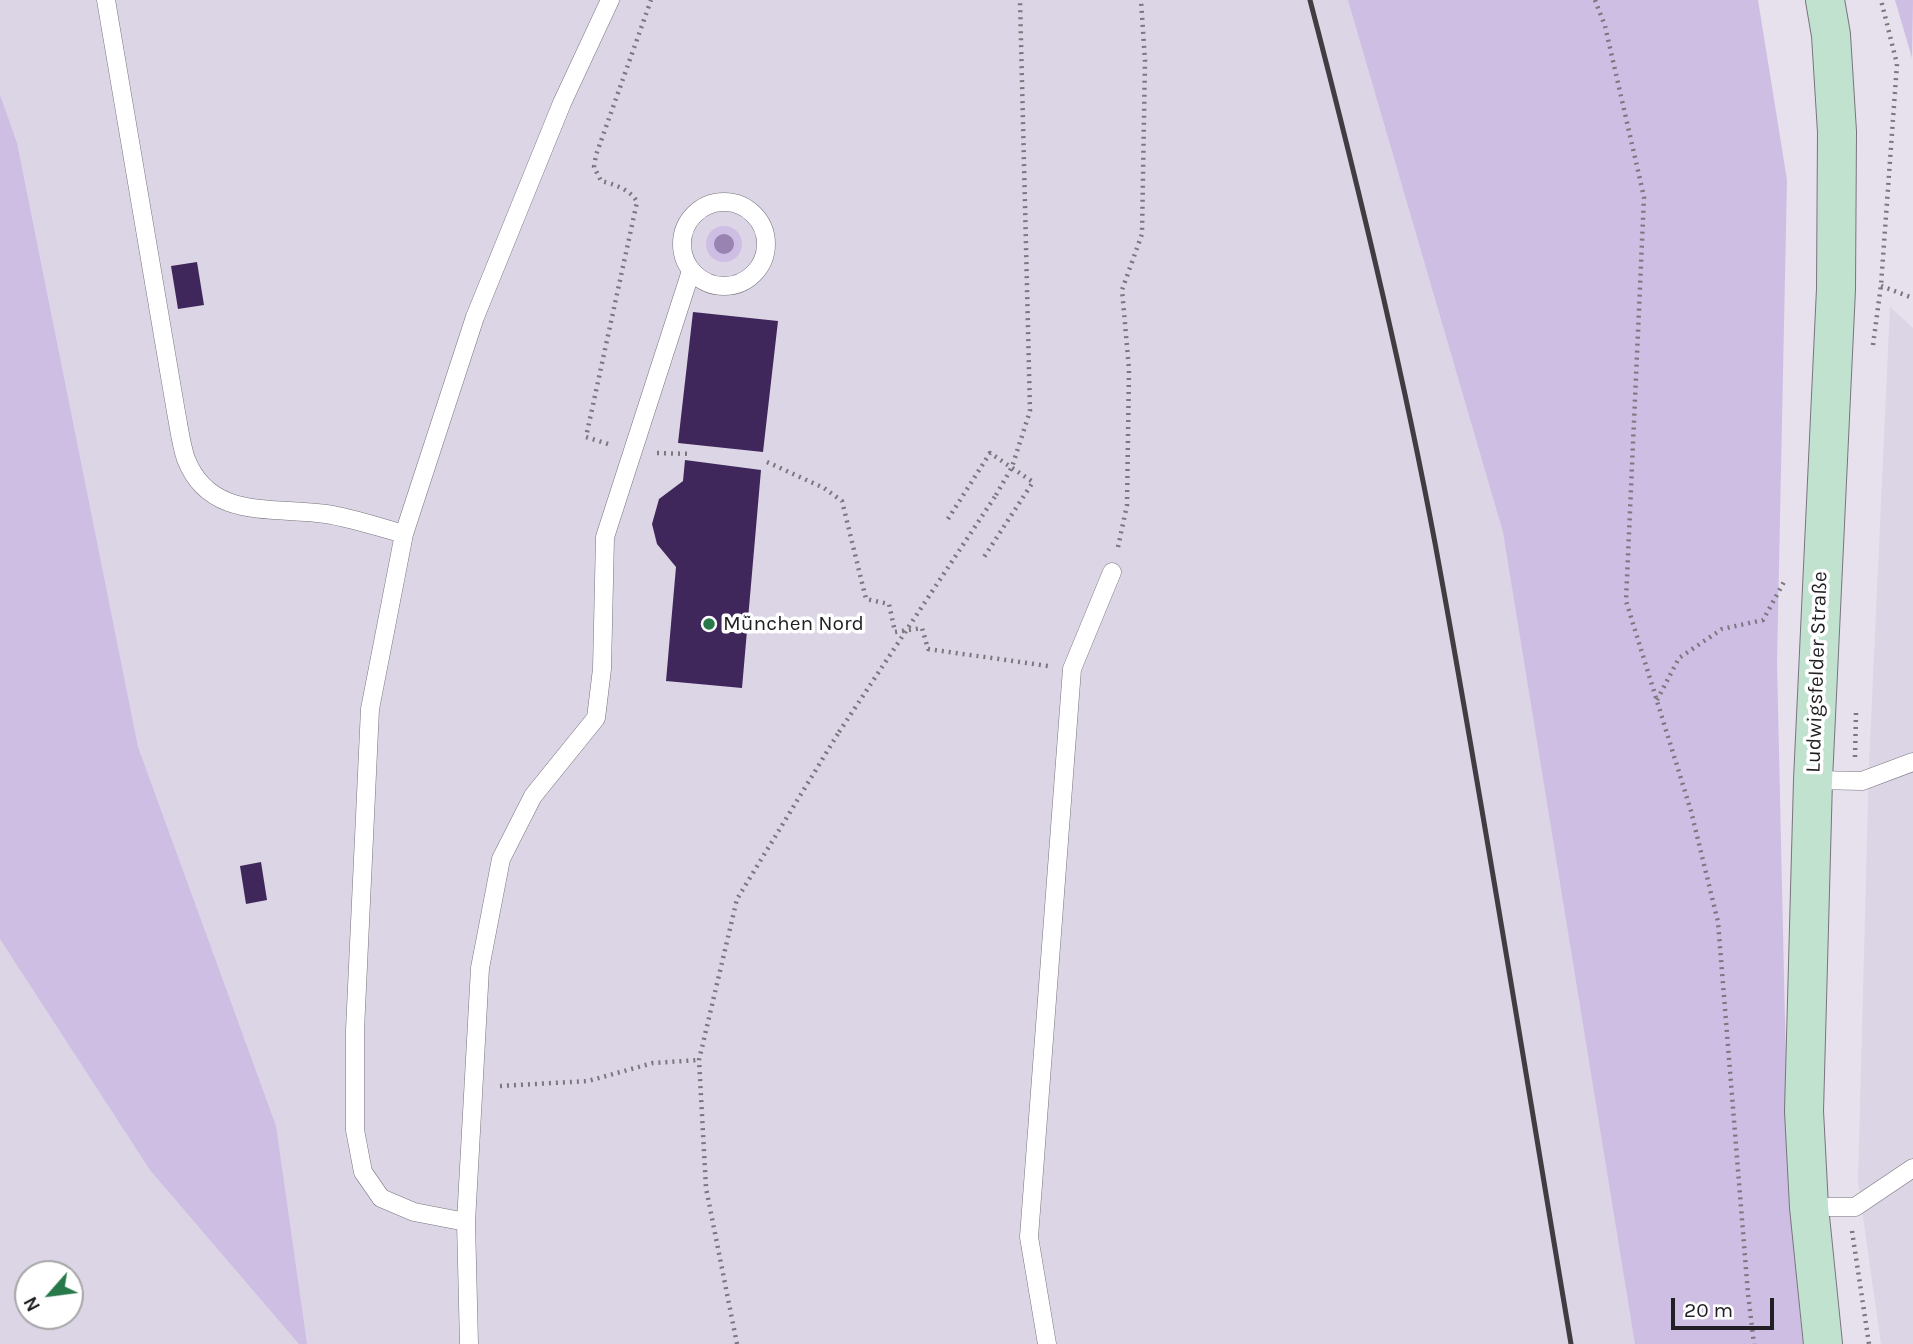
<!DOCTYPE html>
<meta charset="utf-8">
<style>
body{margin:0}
#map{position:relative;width:1913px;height:1344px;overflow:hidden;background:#e6e1ec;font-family:Karla,sans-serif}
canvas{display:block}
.north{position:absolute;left:14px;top:1260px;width:70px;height:70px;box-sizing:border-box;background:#fff;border:2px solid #a6a5a7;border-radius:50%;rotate:242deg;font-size:19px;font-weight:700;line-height:28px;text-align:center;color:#211f23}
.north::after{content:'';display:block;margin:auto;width:24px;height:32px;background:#28794a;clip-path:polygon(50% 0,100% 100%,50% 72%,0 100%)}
.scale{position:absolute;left:1671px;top:1298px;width:103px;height:32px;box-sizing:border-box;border:4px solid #211f23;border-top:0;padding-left:9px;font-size:21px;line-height:24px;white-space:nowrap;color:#211f23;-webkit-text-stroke:5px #fff;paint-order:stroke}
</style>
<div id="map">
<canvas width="1913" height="1344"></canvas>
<div class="north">N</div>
<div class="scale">20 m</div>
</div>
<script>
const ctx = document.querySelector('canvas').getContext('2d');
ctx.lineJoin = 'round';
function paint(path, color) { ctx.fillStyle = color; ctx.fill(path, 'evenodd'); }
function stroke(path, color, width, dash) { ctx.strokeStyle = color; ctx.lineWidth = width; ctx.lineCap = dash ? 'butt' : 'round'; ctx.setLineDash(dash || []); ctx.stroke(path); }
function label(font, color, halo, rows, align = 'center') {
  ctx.font = font + ' Karla,sans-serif'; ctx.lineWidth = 7; ctx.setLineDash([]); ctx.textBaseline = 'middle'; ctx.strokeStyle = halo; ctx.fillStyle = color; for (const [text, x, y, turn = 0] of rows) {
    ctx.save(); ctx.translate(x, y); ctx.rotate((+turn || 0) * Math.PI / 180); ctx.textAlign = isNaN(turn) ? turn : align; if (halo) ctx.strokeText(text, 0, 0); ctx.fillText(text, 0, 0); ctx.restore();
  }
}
const built = new Path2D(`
 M 0,0 L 1425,0 L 1681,1344 L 0,1344 ZM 28,1274 L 70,1274 L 70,1316 L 28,1316 Z
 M 1890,307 L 1913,328 L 1913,1344 L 1881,1344 L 1858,1182 L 1869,764 Z`);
const green = new Path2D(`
 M 1348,0 L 1758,0 L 1787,180 L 1777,662 L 1789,1201 L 1803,1344 L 1635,1344 L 1503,532 Z
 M 1895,0 L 1913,0 L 1912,58 Z
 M 0,95 L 17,143 L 138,747 L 276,1126 L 307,1344 L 299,1344 L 150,1170 L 0,939 Z
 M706 244a18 18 0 1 1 36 0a18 18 0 1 1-36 0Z`);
const building = new Path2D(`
 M 197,262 L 204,305 L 178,309 L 171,266 Z
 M 693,312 L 778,321 L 763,452 L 678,443 Z
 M 685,460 L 761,470 L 742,688 L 666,681 L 676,567 L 657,544 L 652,524 L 659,499 L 683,481 Z
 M 261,862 L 267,900 L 246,904 L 240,866 Z`);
const path = new Path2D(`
 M 1595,0 L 1605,26 L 1644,197 L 1626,601 L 1691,811 L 1718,922 L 1748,1294 L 1754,1344
 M 1881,286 L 1913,298
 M 1873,345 L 1881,285 L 1897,64 L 1881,0
 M 608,444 L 586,437 L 637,202 C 631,190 614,184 601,181 L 594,167 L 596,155 L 651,0
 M 657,453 L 692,454
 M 767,462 L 824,488 L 842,501 L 866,599 L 889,604 L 895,632 L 922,628 L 928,649 L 1048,666
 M 996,495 L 1012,467 L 1030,411 L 1020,0
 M 948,519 L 990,453 L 1033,482 L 984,557
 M 1118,547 L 1127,505 L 1129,369 L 1122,290 L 1142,234 L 1145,61 L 1141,0
 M 1657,700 L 1679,658 L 1722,629 L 1763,620 L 1785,580
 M 1855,757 L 1856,713
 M 500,1086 L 588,1081 L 653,1063 L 699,1060
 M 1852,1231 L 1869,1344
 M 737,1344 L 706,1188 L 699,1060 L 737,899 L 839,732`);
const lane = new Path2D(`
 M 106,0 L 176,412 C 179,427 181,445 186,459 C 210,521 274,506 326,514 C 352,518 378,527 404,534
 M682 244a42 42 0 1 1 84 0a42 42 0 1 1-84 0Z
 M 1813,780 L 1862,781 L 1913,762
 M 1809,1207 L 1855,1207 L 1913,1168
 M 466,1222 L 414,1212 L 381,1198 L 363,1172 L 355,1130 L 355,1030 L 370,709 L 404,534 L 475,317 L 562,103 L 610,0
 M 469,1344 L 466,1222 L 480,968 L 501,859 L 533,796 L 596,718 L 602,669 L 605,537 L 691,271
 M 1047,1344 L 1029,1237 L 1072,669 L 1112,572`);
const secondary = new Path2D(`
 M 1823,1344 L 1809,1207 L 1804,1111 L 1813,780 L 1836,289 L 1837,132 L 1831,35 L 1825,0`);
const rail = new Path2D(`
 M 1310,0 C 1357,180 1401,361 1435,543 C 1484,809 1526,1077 1571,1344`);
const pathBridge = new Path2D(`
 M 839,732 L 996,495`);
const trees = [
 [724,244]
];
const markers = [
 [709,624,7,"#28794a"]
];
const poiNames = [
 ["München Nord",723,624]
];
const streetNames = [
 ["Ludwigsfelder Straße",1817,672,-88]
];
paint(built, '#dcd5e6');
paint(green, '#cebee4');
paint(building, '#40275b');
stroke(lane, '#78747d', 19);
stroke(secondary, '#78747d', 40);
stroke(path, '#7b777e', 4.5, [2, 5]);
stroke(lane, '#fff', 18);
stroke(secondary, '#c2e2d0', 38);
stroke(rail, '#3f3d42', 5);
stroke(pathBridge, '#7b777e', 4.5, [2, 5]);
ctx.fillStyle = '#9983b1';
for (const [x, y] of trees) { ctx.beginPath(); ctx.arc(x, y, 10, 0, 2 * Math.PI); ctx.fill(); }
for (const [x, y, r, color] of markers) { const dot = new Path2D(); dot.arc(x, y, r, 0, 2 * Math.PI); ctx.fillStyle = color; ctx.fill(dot); stroke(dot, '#fff', 2.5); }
label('21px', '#211f23', '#fff', poiNames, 'left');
label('21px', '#211f23', '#fff', streetNames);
</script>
